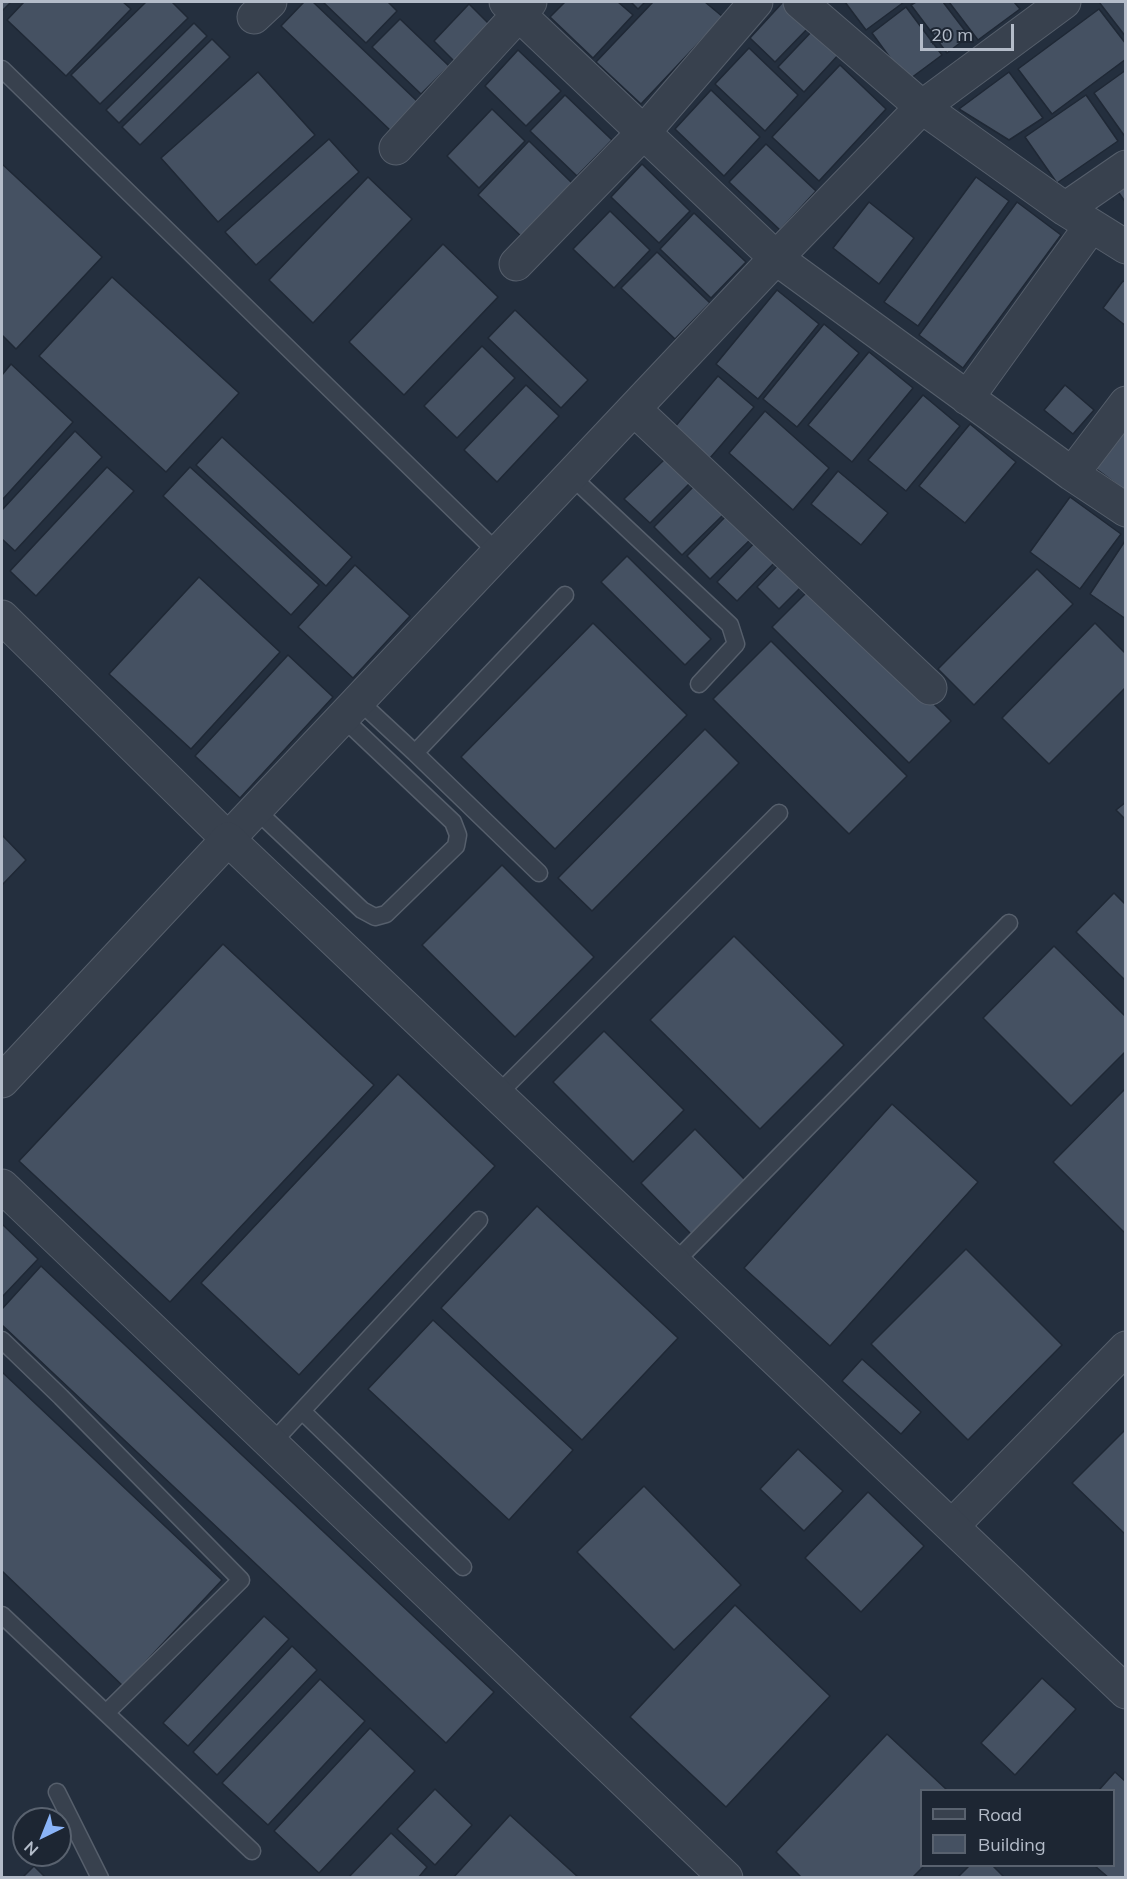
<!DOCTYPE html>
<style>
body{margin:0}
#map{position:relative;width:1127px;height:1879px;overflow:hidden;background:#242f3e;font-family:Mulish,sans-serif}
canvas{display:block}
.frame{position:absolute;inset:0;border:3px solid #b4bcc9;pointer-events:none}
.legend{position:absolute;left:920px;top:1789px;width:195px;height:78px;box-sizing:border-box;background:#1d2633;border:2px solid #59626f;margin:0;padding:8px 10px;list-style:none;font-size:18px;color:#b4bcc9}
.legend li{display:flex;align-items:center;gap:12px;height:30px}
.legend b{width:30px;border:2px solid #59626f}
.north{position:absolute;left:12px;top:1807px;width:60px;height:60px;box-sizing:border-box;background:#1d2633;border:2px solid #59626f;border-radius:50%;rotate:223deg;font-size:16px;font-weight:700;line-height:24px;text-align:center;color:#b4bcc9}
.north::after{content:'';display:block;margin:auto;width:21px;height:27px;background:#8ab4f8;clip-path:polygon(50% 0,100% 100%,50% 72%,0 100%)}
.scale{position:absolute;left:920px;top:24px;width:94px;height:27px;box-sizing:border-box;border:3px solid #b4bcc9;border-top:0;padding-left:8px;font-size:18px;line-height:21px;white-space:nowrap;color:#b4bcc9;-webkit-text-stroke:4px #1d2633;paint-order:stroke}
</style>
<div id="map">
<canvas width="1127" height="1879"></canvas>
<div class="frame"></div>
<ul class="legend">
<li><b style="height:8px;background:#38414e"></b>Road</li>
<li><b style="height:16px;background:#455162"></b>Building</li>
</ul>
<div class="north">N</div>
<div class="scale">20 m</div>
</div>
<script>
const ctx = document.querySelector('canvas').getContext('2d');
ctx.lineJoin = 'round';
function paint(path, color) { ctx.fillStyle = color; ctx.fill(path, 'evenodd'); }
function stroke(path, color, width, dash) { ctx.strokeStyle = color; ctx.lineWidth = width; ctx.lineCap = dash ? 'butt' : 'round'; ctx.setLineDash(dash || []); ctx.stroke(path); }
const building = new Path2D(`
 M 2,2 L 11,2 L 2,11 Z
 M 24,2 L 123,2 L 131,9 L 66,76 L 7,20 Z
 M 146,2 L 172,2 L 188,18 L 100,104 L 71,75 Z
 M 304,2 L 313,2 L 418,102 L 391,131 L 281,26 Z
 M 323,2 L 388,2 L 397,11 L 366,43 Z
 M 565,2 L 618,2 L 633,15 L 593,58 L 550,17 Z
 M 631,2 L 645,2 L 638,9 Z
 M 653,2 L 705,2 L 723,17 L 641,104 L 596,62 Z
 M 783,2 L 809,27 L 775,62 L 750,38 Z
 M 845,2 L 904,2 L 866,30 Z
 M 916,2 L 943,2 L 969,36 L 947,53 L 911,5 Z
 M 949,2 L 1014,2 L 1020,9 L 978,40 Z
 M 1099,2 L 1126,2 L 1126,37 Z
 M 469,4 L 493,28 L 458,65 L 434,41 Z
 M 906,7 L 942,55 L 907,81 L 872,33 Z
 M 1099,9 L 1126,44 L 1126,59 L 1052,114 L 1018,69 Z
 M 400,19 L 449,66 L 421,94 L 372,47 Z
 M 194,23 L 207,36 L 119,123 L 106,110 Z
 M 815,28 L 841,52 L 804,92 L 778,67 Z
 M 212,39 L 230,57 L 140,145 L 122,127 Z
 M 749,48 L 798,95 L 765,131 L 715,84 Z
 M 518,50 L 561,91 L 526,126 L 485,86 Z
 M 840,65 L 886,109 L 819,181 L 772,137 Z
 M 1126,70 L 1126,138 L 1094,93 Z
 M 258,72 L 315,135 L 218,222 L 161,158 Z
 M 1009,72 L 1043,118 L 1009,140 L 959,109 Z
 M 711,90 L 760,137 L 724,176 L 675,129 Z
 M 565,95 L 612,140 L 577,176 L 530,131 Z
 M 1086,95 L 1118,141 L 1057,183 L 1025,137 Z
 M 492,109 L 525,141 L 479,188 L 447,156 Z
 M 329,139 L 359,172 L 256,265 L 225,232 Z
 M 529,141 L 573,184 L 522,237 L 478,195 Z
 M 766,144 L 816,191 L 780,230 L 729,182 Z
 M 2,164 L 102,257 L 16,349 L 2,335 Z
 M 642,164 L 690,211 L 659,243 L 611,197 Z
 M 368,177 L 412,219 L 313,323 L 269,280 Z
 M 976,177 L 1009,201 L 918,326 L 884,302 Z
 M 1126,178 L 1126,203 L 1114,186 Z
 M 869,202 L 914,238 L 879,284 L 833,248 Z
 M 1017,202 L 1061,235 L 963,368 L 919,335 Z
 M 610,211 L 650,250 L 614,288 L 573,249 Z
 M 694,213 L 746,262 L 711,298 L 660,249 Z
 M 443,244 L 498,297 L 404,395 L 349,342 Z
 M 657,252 L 710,303 L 675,339 L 621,288 Z
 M 112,277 L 239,393 L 166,472 L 39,356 Z
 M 1123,281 L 1126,283 L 1126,326 L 1103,308 Z
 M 777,290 L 819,324 L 758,399 L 716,364 Z
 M 515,310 L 588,380 L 561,408 L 488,338 Z
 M 824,324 L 859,353 L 797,427 L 763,399 Z
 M 482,346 L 515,378 L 457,438 L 424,406 Z
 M 869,352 L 913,388 L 852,462 L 808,425 Z
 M 11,364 L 73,422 L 2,500 L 2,375 Z
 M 718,376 L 754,407 L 710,458 L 674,428 Z
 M 526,385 L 559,416 L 497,482 L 464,450 Z
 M 1065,385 L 1094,410 L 1073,434 L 1044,410 Z
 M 923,395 L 960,426 L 906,491 L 868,460 Z
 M 765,411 L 829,468 L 793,510 L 729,453 Z
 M 1126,419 L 1126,491 L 1091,465 Z
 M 970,424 L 1016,462 L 965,523 L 919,486 Z
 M 75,431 L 102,457 L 15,551 L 2,539 L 2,510 Z
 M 222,437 L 352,557 L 326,586 L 196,465 Z
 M 668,456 L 693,480 L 650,523 L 624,499 Z
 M 107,467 L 134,491 L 36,596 L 10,571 Z
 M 190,467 L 319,585 L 291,615 L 163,496 Z
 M 838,471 L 888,513 L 861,545 L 811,504 Z
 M 695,485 L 724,514 L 682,555 L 654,527 Z
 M 1070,497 L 1121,534 L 1080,589 L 1030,552 Z
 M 731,511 L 755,535 L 710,579 L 687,556 Z
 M 761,536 L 781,556 L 737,601 L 717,582 Z
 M 1125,541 L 1126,541 L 1126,619 L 1090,594 Z
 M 627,556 L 711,639 L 685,665 L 601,582 Z
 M 786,557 L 808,580 L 779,609 L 757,587 Z
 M 355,565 L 410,616 L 353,678 L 298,627 Z
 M 1037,569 L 1073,604 L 974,705 L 938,669 Z
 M 199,577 L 280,652 L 191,749 L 109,674 Z
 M 814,585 L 951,721 L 909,763 L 772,627 Z
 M 593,623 L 687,715 L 555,849 L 461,757 Z
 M 1095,623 L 1126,654 L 1126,687 L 1049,764 L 1002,718 Z
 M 771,641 L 907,776 L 849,834 L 713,699 Z
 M 288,655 L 333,697 L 240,798 L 195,756 Z
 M 705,729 L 739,763 L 592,911 L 558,878 Z
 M 1126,802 L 1126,820 L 1116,810 Z
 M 2,835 L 26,860 L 2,885 Z
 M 502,865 L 594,957 L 515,1037 L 422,945 Z
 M 1114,893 L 1126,905 L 1126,981 L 1076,932 Z
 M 734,936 L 844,1045 L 760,1129 L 650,1020 Z
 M 223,944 L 374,1085 L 170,1302 L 19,1161 Z
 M 1054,946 L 1126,1017 L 1126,1051 L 1071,1106 L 983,1018 Z
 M 604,1031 L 684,1110 L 633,1162 L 553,1082 Z
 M 398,1074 L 495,1166 L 299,1375 L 201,1283 Z
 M 1126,1088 L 1126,1234 L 1053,1162 Z
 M 892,1104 L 978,1182 L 830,1346 L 744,1268 Z
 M 695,1129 L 746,1181 L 692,1235 L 641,1183 Z
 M 537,1206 L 678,1338 L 582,1440 L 441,1308 Z
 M 2,1224 L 38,1259 L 2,1297 Z
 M 966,1249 L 1062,1345 L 968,1440 L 871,1344 Z
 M 41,1266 L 494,1692 L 446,1743 L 2,1325 L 2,1309 Z
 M 433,1320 L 573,1450 L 509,1520 L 368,1389 Z
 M 862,1359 L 921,1412 L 901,1434 L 842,1381 Z
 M 2,1372 L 222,1580 L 123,1686 L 2,1571 Z
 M 1126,1429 L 1126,1535 L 1072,1483 Z
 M 798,1449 L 843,1491 L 804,1531 L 760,1489 Z
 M 644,1486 L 741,1585 L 674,1650 L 577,1552 Z
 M 868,1492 L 924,1546 L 861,1612 L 805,1558 Z
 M 735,1605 L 830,1696 L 726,1807 L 630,1717 Z
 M 264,1616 L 289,1639 L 188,1746 L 163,1723 Z
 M 292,1646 L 317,1670 L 217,1775 L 193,1752 Z
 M 1042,1678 L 1076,1709 L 1015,1775 L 981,1743 Z
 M 320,1679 L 365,1721 L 268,1825 L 222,1783 Z
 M 370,1728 L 415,1771 L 319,1873 L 274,1831 Z
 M 887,1734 L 947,1790 L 922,1790 L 922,1866 L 924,1866 L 912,1878 L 802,1878 L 776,1852 Z
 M 1115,1772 L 1126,1782 L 1126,1878 L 1109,1878 L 1095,1866 L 1114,1866 L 1114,1790 L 1099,1790 Z
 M 435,1789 L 472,1825 L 435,1865 L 397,1829 Z
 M 510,1815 L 579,1878 L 453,1878 Z
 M 391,1833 L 427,1867 L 418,1878 L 348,1878 Z
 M 34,1866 L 46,1878 L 22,1878 Z
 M 969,1866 L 993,1866 L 1005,1878 L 957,1878 Z`);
const service = new Path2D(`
 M 2,69 L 498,553
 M 571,476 L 730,625 L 736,644 L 699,684
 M 359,701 L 415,753 L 565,595
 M 415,753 L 539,873
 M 256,810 L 362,910 L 375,917 L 386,914 L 456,846 L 458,835 L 453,822 L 343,718
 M 498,1094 L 779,813
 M 675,1262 L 1009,923
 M 2,1340 L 61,1397 L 241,1580 L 106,1713
 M 302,1411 L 463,1567
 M 271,1444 L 479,1220
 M 2,1615 L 252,1851
 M 57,1792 L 100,1878`);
const minor = new Path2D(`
 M 506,2 L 776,258 L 1072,474 L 1126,510
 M 800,2 L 922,107 L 1065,209 L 1126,247
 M 254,17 L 270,2
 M 396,148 L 530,2
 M 1065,209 L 1126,167
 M 516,264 L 643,133 L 756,2
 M 967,398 L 1091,226
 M 634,409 L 930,688
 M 1072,474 L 1126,403
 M 2,617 L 228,839 L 776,258 L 922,107 L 1064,2
 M 2,1186 L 726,1878
 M 952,1526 L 1126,1348`);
const tertiary = new Path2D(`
 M 2,1081 L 228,839 L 1126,1692`);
paint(building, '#455162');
stroke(building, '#1f2835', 1.5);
stroke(service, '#565f6c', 19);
stroke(minor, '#565f6c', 35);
stroke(tertiary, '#565f6c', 35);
stroke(service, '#38414e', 16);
stroke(minor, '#38414e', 33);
stroke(tertiary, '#38414e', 33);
</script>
